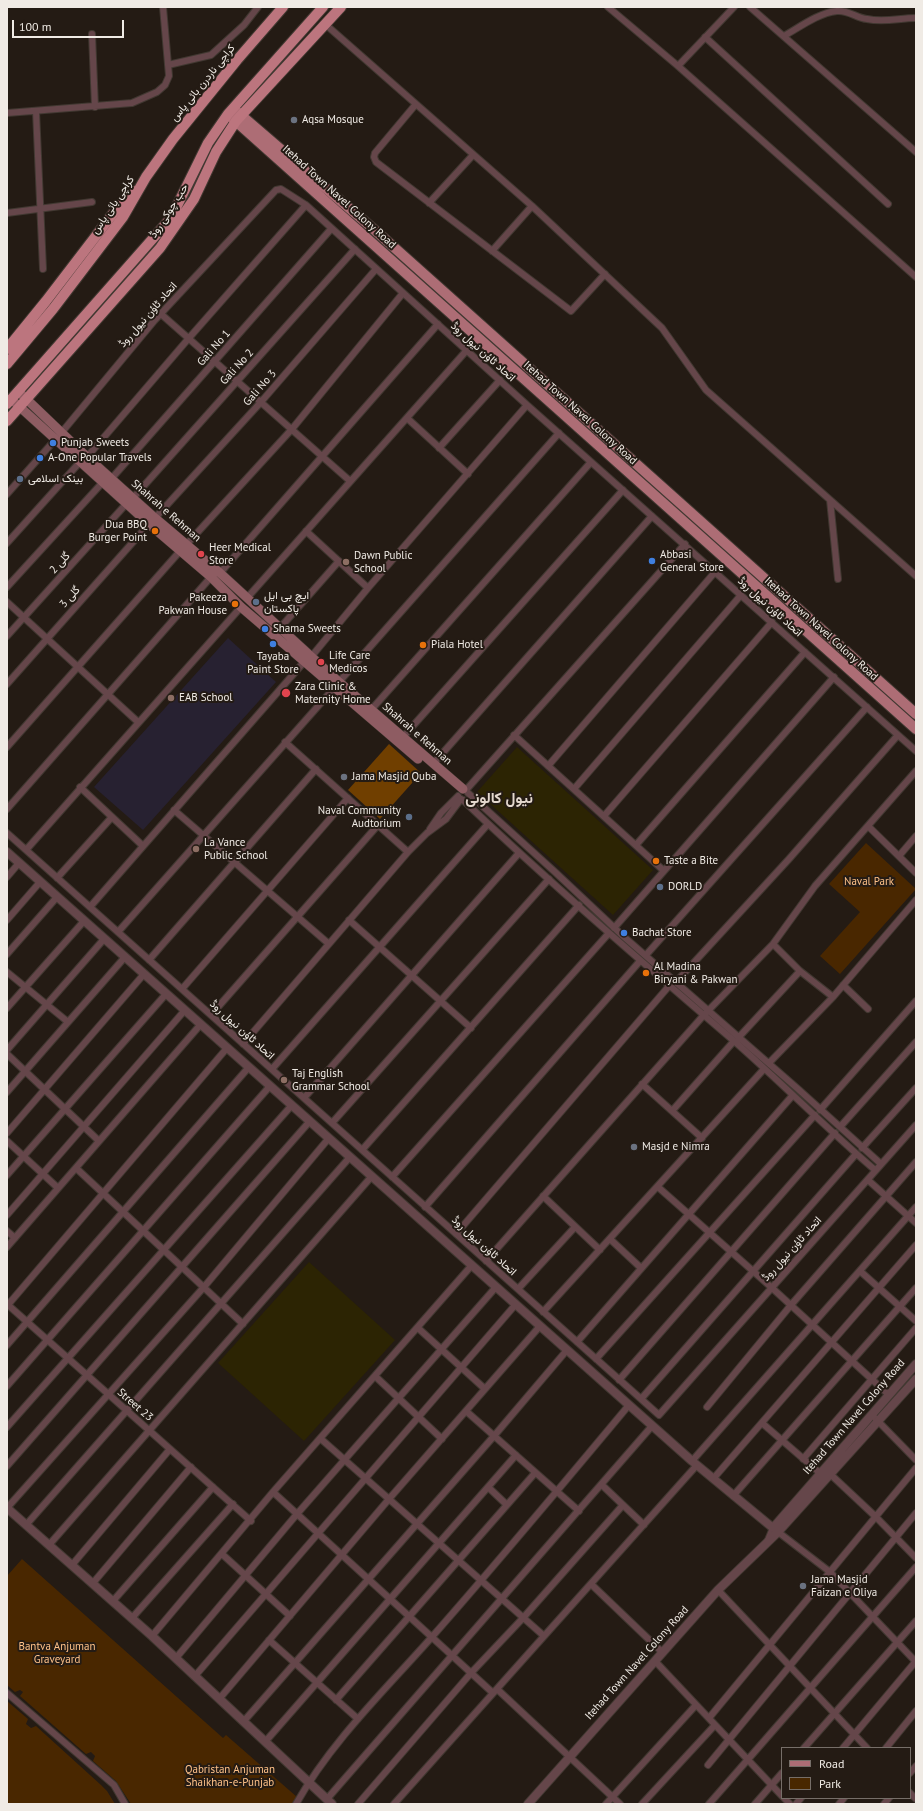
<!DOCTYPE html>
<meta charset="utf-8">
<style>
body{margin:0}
#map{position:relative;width:923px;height:1811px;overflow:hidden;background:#241b14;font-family:"PT Sans",sans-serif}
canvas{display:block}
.frame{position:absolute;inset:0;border:8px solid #f0ebe5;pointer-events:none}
.legend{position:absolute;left:781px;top:1747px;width:130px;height:52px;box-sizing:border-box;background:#241b14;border:1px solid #766e68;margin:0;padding:5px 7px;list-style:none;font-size:12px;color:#f0ebe5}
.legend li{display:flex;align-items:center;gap:8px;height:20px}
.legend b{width:20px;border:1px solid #766e68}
.scale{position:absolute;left:12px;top:20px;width:112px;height:18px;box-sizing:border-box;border:2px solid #f0ebe5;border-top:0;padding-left:5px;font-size:12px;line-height:14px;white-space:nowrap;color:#f0ebe5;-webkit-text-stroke:3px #241b14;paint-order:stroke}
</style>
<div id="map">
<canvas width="923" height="1811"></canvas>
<div class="frame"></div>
<ul class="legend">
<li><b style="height:5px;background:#ad6d75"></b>Road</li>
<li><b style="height:11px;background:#492700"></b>Park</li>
</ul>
<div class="scale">100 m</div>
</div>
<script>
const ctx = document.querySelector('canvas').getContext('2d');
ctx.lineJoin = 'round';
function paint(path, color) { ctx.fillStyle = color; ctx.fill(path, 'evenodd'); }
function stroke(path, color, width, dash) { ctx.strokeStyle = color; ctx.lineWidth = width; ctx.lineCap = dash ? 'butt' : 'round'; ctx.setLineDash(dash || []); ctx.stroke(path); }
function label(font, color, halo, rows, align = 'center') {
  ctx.font = font + ' "PT Sans",Vazirmatn,sans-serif'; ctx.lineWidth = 4; ctx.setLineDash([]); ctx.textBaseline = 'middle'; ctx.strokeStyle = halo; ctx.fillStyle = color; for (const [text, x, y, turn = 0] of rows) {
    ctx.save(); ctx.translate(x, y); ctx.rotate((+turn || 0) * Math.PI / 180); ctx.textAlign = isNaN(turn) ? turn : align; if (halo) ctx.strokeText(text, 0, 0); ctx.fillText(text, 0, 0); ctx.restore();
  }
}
const education = new Path2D(`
 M 228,638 L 276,682 L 143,830 L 94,787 Z`);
const green = new Path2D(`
 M 866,843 L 916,889 L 840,974 L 820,956 L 860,912 L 829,884 Z
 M 22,1559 L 223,1738 L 226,1735 L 297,1797 L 292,1804 L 131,1804 L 116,1781 L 93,1761 L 95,1756 L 91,1752 L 86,1754 L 20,1696 L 23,1692 L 20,1690 L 15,1692 L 7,1685 L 7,1576 Z
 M 7,1701 L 28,1719 L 26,1724 L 31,1728 L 36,1726 L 101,1785 L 107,1791 L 115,1804 L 7,1804 Z`);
const forest = new Path2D(`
 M 389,744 L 421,773 L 380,819 L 348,790 Z`);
const sand = new Path2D(`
 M 517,747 L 653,870 L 613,915 L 477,792 Z
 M 309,1262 L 395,1340 L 304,1441 L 218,1363 Z`);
const minor = new Path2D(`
 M 608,7 L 678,66 L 916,277
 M 750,7 L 916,152
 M 325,24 L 532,206 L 662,328 L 706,390 L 916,576
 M 92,34 L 95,107
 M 784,36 C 800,27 818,13 837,11 C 849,10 856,18 867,19 C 884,23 899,18 916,18
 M 705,37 L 888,204
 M 168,65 L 211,55 L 244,25 L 258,7
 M 678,66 L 734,7
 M 416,104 L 375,153 L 374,157 L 376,162 L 571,311 L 605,274
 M 36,111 L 43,269
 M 7,113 L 132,103 L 157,92 L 165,85 L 169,76 L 163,7
 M 429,203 L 473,155
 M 7,213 L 92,202
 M 492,251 L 532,206
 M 161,314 L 350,481
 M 407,418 L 468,474
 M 439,448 L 500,380
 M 87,457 L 189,338 L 306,205
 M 112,478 L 331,229
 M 7,494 L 62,432 L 154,321 L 276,190 L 281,189 L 306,205 L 527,405 L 916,751
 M 133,498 L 355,249
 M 830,500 L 838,579
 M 155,518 L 261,402 L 376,269
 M 306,531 L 368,588
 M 7,543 L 80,462
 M 186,545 L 292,429 L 403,293
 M 220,573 L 438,324
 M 7,587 L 103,482
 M 247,598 L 467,350
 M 7,602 L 138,722
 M 280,628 L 339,561
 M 7,636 L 127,503
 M 311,657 L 368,588 L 527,405
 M 339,682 L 559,433
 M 7,684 L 149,524
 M 371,710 L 591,462
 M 514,735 L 663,870
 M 403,737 L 623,490
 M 285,742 L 408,852
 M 7,747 L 181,550
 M 433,764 L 652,516
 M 548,766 L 715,572
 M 80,787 L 143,846
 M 574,789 L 741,595
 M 466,790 L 685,544
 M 468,793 L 555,872 L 623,936 L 798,1089 L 881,1164
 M 463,800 C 550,883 642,962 734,1041 C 782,1083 827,1129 875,1170
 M 7,809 L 211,577
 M 174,810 L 329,944
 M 604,816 L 772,622
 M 868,826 L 916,873
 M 430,829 L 441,813 L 458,796
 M 7,833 L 659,1415 L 916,1125
 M 636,845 L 805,652
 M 26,850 L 241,607
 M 899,856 L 916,836
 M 7,877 L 19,863
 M 57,878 L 112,817
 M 90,907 L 304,662
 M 7,920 L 40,882
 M 349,920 L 471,1028
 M 614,928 L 834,677
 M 118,932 L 335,687
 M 773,944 L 800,971 L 833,997
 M 7,954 L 57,897
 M 646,955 L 867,707
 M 149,960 L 316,769
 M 7,972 L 68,1022
 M 676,982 L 789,859 L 898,735
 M 843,985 L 868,1009
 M 182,989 L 348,798
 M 7,1008 L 84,921
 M 211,1015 L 378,825
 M 739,1037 L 800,971
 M 243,1044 L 408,852 L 427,833 L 446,819 L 461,799
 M 7,1050 L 104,939
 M 7,1054 L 99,1141
 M 769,1063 L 833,997 L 916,900
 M 272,1069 L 488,824
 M 642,1084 L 702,1138
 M 7,1092 L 125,957
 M 304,1098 L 519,853
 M 820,1110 L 916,1001
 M 672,1111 L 734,1041
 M 332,1123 L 549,879
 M 840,1127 L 916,1042
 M 7,1133 L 144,974
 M 7,1141 L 58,1188
 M 862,1148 L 916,1088
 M 362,1150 L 579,905
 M 76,1168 L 243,1324
 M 7,1175 L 166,994
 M 392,1177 L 609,933
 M 868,1180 L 916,1223
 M 658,1187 L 771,1287 L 889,1395
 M 543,1196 L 600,1250
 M 425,1207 L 640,961
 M 7,1215 L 185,1010
 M 7,1231 L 15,1238
 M 456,1234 L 669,986
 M 610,1239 L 641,1268
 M 7,1247 L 201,1024
 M 486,1261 L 703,1016 L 773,944 L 815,886 L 916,771
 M 860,1271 L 916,1321
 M 518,1289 L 575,1227
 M 7,1304 L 251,1521
 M 7,1306 L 227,1048
 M 543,1312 L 764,1069
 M 418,1328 L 485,1389
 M 577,1342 L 793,1095
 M 7,1345 L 249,1067
 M 596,1359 L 815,1115
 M 375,1376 L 442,1439
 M 619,1380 L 835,1133
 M 7,1386 L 270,1086
 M 641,1399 L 856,1154
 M 707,1407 L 791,1305 L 916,1162
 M 466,1411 L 579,1511
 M 875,1418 L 916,1460
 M 762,1423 L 821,1474
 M 7,1427 L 292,1105
 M 321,1439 L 544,1636
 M 803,1459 L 916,1328
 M 692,1461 L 916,1207
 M 7,1466 L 310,1121
 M 828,1472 L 876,1517 L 916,1558
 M 713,1479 L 916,1245
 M 602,1485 L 644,1525
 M 488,1487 L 507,1505
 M 273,1492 L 493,1693
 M 733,1496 L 916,1288
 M 7,1508 L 204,1287 L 329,1138
 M 26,1525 L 350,1157
 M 768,1540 L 773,1528 L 830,1572 L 916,1662
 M 49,1545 L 372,1176
 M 222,1554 L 290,1616
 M 72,1565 L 170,1449
 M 93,1583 L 191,1467
 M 591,1584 L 662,1652
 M 718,1590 L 867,1748
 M 113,1601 L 213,1487
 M 132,1618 L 233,1504
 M 152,1636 L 273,1492 L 472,1265
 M 269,1640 L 358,1719
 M 176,1658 L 297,1514 L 496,1287
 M 655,1661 L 782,1796
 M 195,1676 L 516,1304
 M 497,1689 L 620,1804
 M 7,1693 L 114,1785 L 125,1804
 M 220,1698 L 389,1499 L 540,1326
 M 336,1700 L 535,1473
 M 709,1718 L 916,1468
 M 244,1721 L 494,1436 L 567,1350
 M 265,1742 L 516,1455
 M 804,1748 L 916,1621
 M 843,1748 L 916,1661
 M 886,1748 L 916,1711
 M 708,1765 L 916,1513
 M 910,1773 L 916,1766
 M 910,1793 L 916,1799
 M 784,1798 L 790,1804
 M 327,1799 L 652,1426
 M 296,1804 C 331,1742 384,1691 431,1638 C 498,1562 564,1483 629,1405
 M 358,1804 L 471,1673 L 523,1618 L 623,1505
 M 394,1804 L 697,1465
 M 606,1804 L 696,1705
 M 642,1804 L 715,1725
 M 709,1804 L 916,1567
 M 755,1804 L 782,1773
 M 796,1804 L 801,1798
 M 839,1804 L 844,1798
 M 884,1804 L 889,1798`);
const tertiary = new Path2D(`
 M 7,852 L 692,1461 L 773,1528 L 916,1364
 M 7,1508 L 152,1636 L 332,1804
 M 528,1804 L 718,1590 L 778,1532 L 916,1379`);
const secondary = new Path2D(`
 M 18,391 L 87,457 L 155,518 L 220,573 L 339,682 L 463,789
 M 11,399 L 149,524 L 211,577 L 241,607 L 418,759`);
const primary = new Path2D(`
 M 235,110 L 378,233 L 916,714
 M 230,116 L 916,729`);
const trunk = new Path2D(`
 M 7,349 L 46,301 L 115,211 L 133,191
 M 7,364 L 53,309 L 123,217 L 146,177 L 173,139 L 237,60 L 283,7
 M 7,404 L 171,218 L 208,143 L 228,114 L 323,7
 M 7,421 L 160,248 L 194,199 L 216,152 L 236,121 L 341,7`);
const markers = [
 [294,120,4,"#6b7280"],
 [53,443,4,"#3f7fe0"],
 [40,458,4,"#3f7fe0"],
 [20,479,4,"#5c6f8a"],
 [155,531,4,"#e8710a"],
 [201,554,4,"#e0444e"],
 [652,561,4,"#3f7fe0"],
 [346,562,4,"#8d6e63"],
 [256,602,4,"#5c6f8a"],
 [235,604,4,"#e8710a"],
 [265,629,4,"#3f7fe0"],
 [273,644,4,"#3f7fe0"],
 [423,645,4,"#e8710a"],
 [321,662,4,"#e0444e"],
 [286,693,5,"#e0444e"],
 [171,698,4,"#8d6e63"],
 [344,777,4,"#6b7280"],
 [409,817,4,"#5c6f8a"],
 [196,849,4,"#8d6e63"],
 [656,861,4,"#e8710a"],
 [660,887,4,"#5c6f8a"],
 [624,933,4,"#3f7fe0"],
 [646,973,4,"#e8710a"],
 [284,1080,4,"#8d6e63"],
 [634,1147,4,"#6b7280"],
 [803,1586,4,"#6b7280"]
];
const streetNames = [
 ["کراچی ناردرن بائی پاس",203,83,-51],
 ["Itehad Town Navel Colony Road",339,197,42],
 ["کراچی بائی پاس",113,205,-56],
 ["حب چوکی روڈ",169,211,-57],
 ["اتحاد ٹاؤن نیول روڈ",148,315,-49],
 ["Gali No 1",214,348,-49],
 ["اتحاد ٹاؤن نیول روڈ",483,352,42],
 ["Gali No 2",237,367,-48],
 ["Gali No 3",260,388,-49],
 ["Itehad Town Navel Colony Road",580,413,42],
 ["Shahrah e Rehman",166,511,41],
 ["گلی 2",60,563,-48],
 ["گلی 3",70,597,-48],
 ["اتحاد ٹاؤن نیول روڈ",770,607,42],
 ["Itehad Town Navel Colony Road",821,629,42],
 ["Shahrah e Rehman",417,734,41],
 ["اتحاد ٹاؤن نیول روڈ",242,1030,42],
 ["اتحاد ٹاؤن نیول روڈ",484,1246,42],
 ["اتحاد ٹاؤن نیول روڈ",792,1249,-48],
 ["Street 23",135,1405,41],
 ["Itehad Town Navel Colony Road",854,1417,-49],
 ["Itehad Town Navel Colony Road",637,1663,-48]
];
const poiNames = [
 ["Aqsa Mosque",302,120],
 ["Punjab Sweets",61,443],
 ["A-One Popular Travels",48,458],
 ["بینک اسلامی",28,479],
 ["Dua BBQ",147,525,"right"],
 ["Burger Point",147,538,"right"],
 ["Heer Medical",209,548],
 ["Store",209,561],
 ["Abbasi",660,555],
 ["General Store",660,568],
 ["Dawn Public",354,556],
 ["School",354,569],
 ["ایچ بی ایل",264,596],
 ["پاکستان",264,609],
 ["Pakeeza",227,598,"right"],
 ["Pakwan House",227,611,"right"],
 ["Shama Sweets",273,629],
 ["Piala Hotel",431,645],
 ["Life Care",329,656],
 ["Medicos",329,669],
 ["Tayaba",273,657,"center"],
 ["Paint Store",273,670,"center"],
 ["Zara Clinic &",295,687],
 ["Maternity Home",295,700],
 ["EAB School",179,698],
 ["Jama Masjid Quba",352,777],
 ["Naval Community",401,811,"right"],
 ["Audtorium",401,824,"right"],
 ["La Vance",204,843],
 ["Public School",204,856],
 ["Taste a Bite",664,861],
 ["DORLD",668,887],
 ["Bachat Store",632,933],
 ["Al Madina",654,967],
 ["Biryani & Pakwan",654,980],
 ["Taj English",292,1074],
 ["Grammar School",292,1087],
 ["Masjd e Nimra",642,1147],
 ["Jama Masjid",811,1580],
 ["Faizan e Oliya",811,1593]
];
const parkNames = [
 ["Naval Park",869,882],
 ["Bantva Anjuman",57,1647],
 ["Graveyard",57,1660],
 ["Qabristan Anjuman",230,1770],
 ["Shaikhan-e-Punjab",230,1783]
];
const districtNames = [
 ["نیول کالونی",499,799]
];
paint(education, '#272131');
paint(green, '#492700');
paint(forest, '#703f00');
paint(sand, '#2c2403');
stroke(minor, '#413831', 8);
stroke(tertiary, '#413831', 10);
stroke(secondary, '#413831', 10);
stroke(primary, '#413831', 12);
stroke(trunk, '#413831', 12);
stroke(minor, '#65464a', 6);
stroke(tertiary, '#65464a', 8);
stroke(secondary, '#8e5c62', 9);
stroke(primary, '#ad6d75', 10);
stroke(trunk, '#bc757e', 10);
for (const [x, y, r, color] of markers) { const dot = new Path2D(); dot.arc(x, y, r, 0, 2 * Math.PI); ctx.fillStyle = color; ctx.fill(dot); stroke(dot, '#241b14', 1.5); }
label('11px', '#f0ebe5', '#241b14', streetNames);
label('11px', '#f0ebe5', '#241b14', poiNames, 'left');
label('11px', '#ffc289', '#241b14', parkNames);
label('bold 15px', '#e4d8ce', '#241b14', districtNames);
</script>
